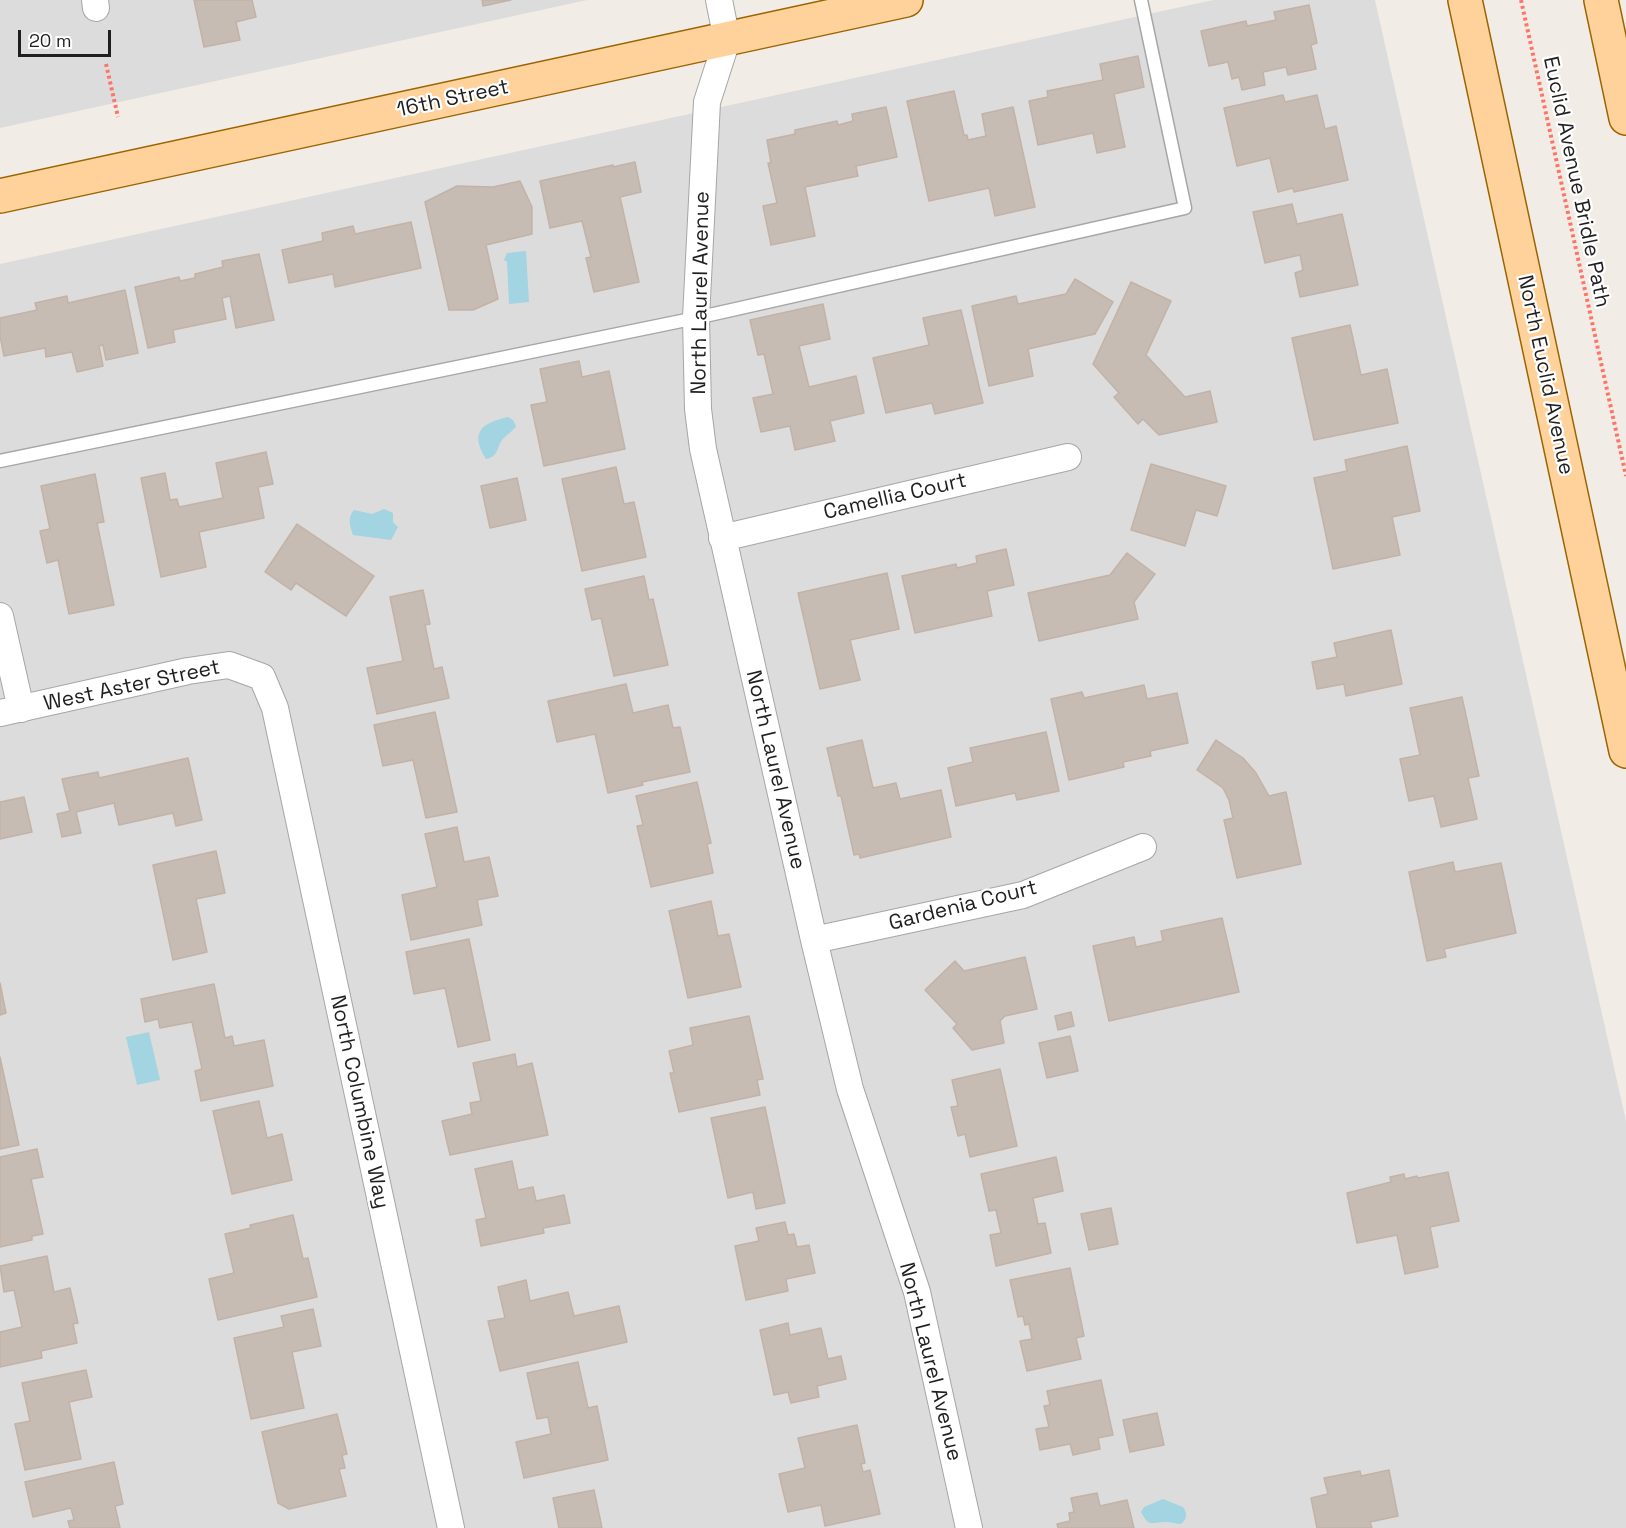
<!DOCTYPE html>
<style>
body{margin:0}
#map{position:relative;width:1626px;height:1528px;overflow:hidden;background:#f1ece5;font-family:"Space Grotesk",sans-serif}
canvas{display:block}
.scale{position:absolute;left:18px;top:30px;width:93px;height:27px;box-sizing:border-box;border:3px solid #1f1f1f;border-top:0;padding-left:8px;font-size:18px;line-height:21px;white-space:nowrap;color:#1f1f1f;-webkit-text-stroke:4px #fff;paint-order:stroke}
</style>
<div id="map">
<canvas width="1626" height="1528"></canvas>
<div class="scale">20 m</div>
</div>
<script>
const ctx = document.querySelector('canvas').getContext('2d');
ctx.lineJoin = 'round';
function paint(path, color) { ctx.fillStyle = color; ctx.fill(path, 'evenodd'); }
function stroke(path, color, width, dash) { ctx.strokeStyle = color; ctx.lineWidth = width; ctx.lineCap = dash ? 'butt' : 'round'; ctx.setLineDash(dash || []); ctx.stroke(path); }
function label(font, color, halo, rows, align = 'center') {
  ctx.font = font + ' "Space Grotesk",sans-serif'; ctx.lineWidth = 4.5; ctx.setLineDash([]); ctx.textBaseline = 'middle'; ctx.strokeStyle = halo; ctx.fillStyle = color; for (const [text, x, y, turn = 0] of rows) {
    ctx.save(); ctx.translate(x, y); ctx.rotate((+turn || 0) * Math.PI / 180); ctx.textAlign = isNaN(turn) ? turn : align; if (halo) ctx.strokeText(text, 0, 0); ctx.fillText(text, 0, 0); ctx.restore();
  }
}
const residential = new Path2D(`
 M 0,0 L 587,0 L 0,128 Z
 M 1213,0 L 1375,0 L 1626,1121 L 1626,1528 L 0,1528 L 0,264 Z`);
const water = new Path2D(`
 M 526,251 L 529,302 L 509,304 L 507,262 L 504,260 L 507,253 Z
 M 508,417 L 513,420 L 516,426 C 513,431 509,433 505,437 C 496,444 500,457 486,459 C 469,432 482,423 508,417 Z
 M 384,509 L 393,513 L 393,522 L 398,527 L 391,540 L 353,535 C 350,526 347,518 354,510 L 372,514 Z
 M 149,1032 L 160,1080 L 137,1085 L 126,1037 Z
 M 1163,1499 L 1183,1507 C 1188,1514 1187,1519 1181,1524 C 1176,1524 1171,1522 1166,1522 C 1151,1522 1149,1528 1141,1512 L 1144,1507 Z`);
const building = new Path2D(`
 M 194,0 L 252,0 L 256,17 L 236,22 L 240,40 L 204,47 Z
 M 482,0 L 511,0 L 483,6 Z
 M 1309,5 L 1317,43 L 1311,45 L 1316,69 L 1288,75 L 1286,67 L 1263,72 L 1265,85 L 1242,90 L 1239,77 L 1232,79 L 1228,62 L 1209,66 L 1201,31 L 1246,21 L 1247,26 L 1276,20 L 1274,12 Z
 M 1138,56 L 1144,87 L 1114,94 L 1125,147 L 1097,153 L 1093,133 L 1038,145 L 1029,101 L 1048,97 L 1047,91 L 1103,80 L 1100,64 Z
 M 954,91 L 964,135 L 967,135 L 968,140 L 986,136 L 982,114 L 1013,107 L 1035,207 L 995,216 L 989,188 L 929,201 L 907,101 Z
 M 1283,95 L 1285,102 L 1317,95 L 1325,129 L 1336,126 L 1348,180 L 1294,192 L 1293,188 L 1278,192 L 1270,158 L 1237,166 L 1224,108 Z
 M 886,107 L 897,157 L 856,166 L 858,176 L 805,187 L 815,236 L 771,245 L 763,206 L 777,203 L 768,163 L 771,163 L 767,140 L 795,134 L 795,130 L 837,121 L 838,125 L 853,121 L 852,114 Z
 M 635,162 L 641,192 L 620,197 L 639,282 L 594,292 L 586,258 L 591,257 L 582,221 L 550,228 L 540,181 L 613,165 L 613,167 Z
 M 520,181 L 532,207 L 532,234 L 486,245 L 498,299 L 473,310 L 449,310 L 425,202 L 457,186 L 493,187 Z
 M 1292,204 L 1297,224 L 1342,214 L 1358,285 L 1300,297 L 1295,273 L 1303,270 L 1300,255 L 1265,263 L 1253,212 Z
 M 411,222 L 421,268 L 335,287 L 333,274 L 289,283 L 282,250 L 323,241 L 322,233 L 353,226 L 355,234 Z
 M 259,254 L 274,320 L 236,328 L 230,296 L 222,298 L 226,319 L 173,330 L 175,342 L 148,348 L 135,287 L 179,277 L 180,281 L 195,278 L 195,274 L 223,267 L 222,261 Z
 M 1075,279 L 1113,302 L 1095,334 L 1028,349 L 1033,376 L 989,386 L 972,306 L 1016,296 L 1018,304 L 1066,294 Z
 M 1131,282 L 1171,301 L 1146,355 L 1185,397 L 1210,391 L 1217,422 L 1159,435 L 1143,419 L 1138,424 L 1114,397 L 1119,393 L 1093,364 Z
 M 125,290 L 138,353 L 106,360 L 103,345 L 99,346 L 103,366 L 77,372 L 72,352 L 46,357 L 45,348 L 4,356 L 0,336 L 0,318 L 37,310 L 35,303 L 67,296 L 68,303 Z
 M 823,304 L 830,339 L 799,346 L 809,387 L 856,376 L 864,413 L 830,421 L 835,441 L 795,450 L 790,426 L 761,432 L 753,398 L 773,394 L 764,354 L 758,355 L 750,320 Z
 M 961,310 L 983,403 L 935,414 L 932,403 L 886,413 L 873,358 L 929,345 L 923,318 Z
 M 1350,325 L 1361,375 L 1387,369 L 1398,423 L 1314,440 L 1292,338 Z
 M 579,361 L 582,377 L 609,371 L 625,449 L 544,466 L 531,405 L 547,402 L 540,369 Z
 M 1407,446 L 1420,511 L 1392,517 L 1400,555 L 1333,569 L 1314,478 L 1347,471 L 1345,460 Z
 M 266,452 L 273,484 L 258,487 L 264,518 L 199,532 L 206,567 L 161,577 L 141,478 L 165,473 L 170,500 L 177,499 L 179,507 L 223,498 L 216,463 Z
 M 1151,464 L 1226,486 L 1217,516 L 1196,510 L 1185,546 L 1131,530 Z
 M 616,467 L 624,504 L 634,502 L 646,557 L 582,571 L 562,479 Z
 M 95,474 L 104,522 L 97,523 L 114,605 L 69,614 L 58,560 L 47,563 L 40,531 L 50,529 L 41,486 Z
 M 517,478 L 526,520 L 490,528 L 481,486 Z
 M 297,524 L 374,576 L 346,616 L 296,583 L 291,590 L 265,572 Z
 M 1006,549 L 1014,585 L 987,591 L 992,616 L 915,633 L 902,576 L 956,564 L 957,568 L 977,563 L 976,556 Z
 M 1127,553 L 1155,574 L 1134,602 L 1138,619 L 1039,641 L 1028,593 L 1110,575 Z
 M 887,573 L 899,629 L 850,640 L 860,680 L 820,689 L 798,593 Z
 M 644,576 L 649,600 L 653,599 L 668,665 L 614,676 L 601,618 L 592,620 L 585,589 Z
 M 423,590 L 430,624 L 425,625 L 434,669 L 442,667 L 449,698 L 377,714 L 367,668 L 403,661 L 390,597 Z
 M 1391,630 L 1402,684 L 1346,696 L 1344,684 L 1317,689 L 1312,662 L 1337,657 L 1334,643 Z
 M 626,684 L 633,713 L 668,705 L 673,728 L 680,727 L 690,772 L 642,782 L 643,785 L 608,793 L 595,734 L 557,742 L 548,701 Z
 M 1144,685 L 1147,699 L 1177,693 L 1188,743 L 1150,751 L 1151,756 L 1123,762 L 1124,767 L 1069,780 L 1051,699 L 1082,692 L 1084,698 Z
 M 1462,697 L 1479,776 L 1468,778 L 1477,819 L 1441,827 L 1434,796 L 1409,801 L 1400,759 L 1420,755 L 1410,708 Z
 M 435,712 L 457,812 L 426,818 L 413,760 L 383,766 L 374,725 Z
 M 1046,732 L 1059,791 L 1017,800 L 1015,793 L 956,806 L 948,768 L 973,762 L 970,748 Z
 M 862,740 L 873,788 L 896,783 L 900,799 L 941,790 L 951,837 L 860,858 L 859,854 L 854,855 L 841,796 L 838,796 L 827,748 Z
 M 1216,740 L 1243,758 L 1256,773 L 1269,796 L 1286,792 L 1301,864 L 1237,878 L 1224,820 L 1233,818 L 1229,800 L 1223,788 L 1197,770 Z
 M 188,758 L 202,820 L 176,826 L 173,813 L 119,825 L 114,803 L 76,812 L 81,833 L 62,837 L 57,814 L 70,811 L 62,779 L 98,772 L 99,778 Z
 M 697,782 L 711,843 L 707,844 L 713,873 L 651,887 L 637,826 L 643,825 L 636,796 Z
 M 24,797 L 32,832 L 0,839 L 0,802 Z
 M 457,827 L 464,862 L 489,857 L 498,896 L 477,900 L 482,925 L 411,940 L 402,895 L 437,887 L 425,834 Z
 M 216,851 L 225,893 L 196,899 L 207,952 L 173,960 L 153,865 Z
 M 1453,862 L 1455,872 L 1501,863 L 1516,933 L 1444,949 L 1446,957 L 1427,961 L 1409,872 Z
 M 711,901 L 718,936 L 729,934 L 741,987 L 688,998 L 669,911 Z
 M 1222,918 L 1239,992 L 1109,1021 L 1093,946 L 1134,937 L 1136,947 L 1163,941 L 1161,931 Z
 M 469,939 L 490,1040 L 458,1047 L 445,988 L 414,994 L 406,952 Z
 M 1025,957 L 1037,1009 L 1005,1016 L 1000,1021 L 1004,1043 L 972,1050 L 953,1028 L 957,1024 L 925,990 L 955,961 L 964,971 Z
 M 0,983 L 6,1013 L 0,1015 Z
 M 214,984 L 225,1038 L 232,1036 L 234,1046 L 264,1040 L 273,1086 L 201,1101 L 195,1071 L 202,1069 L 192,1022 L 160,1028 L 158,1019 L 145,1022 L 141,999 Z
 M 1071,1012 L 1074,1026 L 1058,1030 L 1055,1016 Z
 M 749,1016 L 763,1079 L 757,1080 L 760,1095 L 679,1112 L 670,1073 L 674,1073 L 669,1051 L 693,1045 L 690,1028 Z
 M 1070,1036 L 1078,1071 L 1047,1078 L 1039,1043 Z
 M 515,1054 L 517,1067 L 532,1063 L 548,1135 L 450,1155 L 442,1121 L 472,1114 L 470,1103 L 481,1101 L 473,1063 Z
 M 0,1057 L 19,1145 L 0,1149 Z
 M 1000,1069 L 1017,1146 L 970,1157 L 965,1134 L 958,1136 L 951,1107 L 958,1106 L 952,1080 Z
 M 259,1101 L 267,1138 L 282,1134 L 292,1180 L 232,1194 L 213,1111 Z
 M 765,1107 L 785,1203 L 756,1209 L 753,1192 L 728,1198 L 711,1118 Z
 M 37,1149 L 43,1177 L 31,1179 L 43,1234 L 32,1236 L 32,1240 L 0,1247 L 0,1157 Z
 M 1056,1157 L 1063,1191 L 1033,1198 L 1038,1224 L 1045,1223 L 1051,1253 L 996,1266 L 990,1235 L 1001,1233 L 996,1210 L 989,1211 L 981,1174 Z
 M 512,1161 L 518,1190 L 533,1187 L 536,1201 L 564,1195 L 570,1223 L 543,1228 L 544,1233 L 481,1246 L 476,1220 L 486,1218 L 475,1169 Z
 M 1448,1172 L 1459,1221 L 1430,1227 L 1438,1267 L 1405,1274 L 1397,1235 L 1357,1243 L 1347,1193 L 1391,1182 L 1390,1177 L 1404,1174 L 1405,1179 L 1417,1176 L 1418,1178 Z
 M 1111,1208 L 1118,1244 L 1089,1250 L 1081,1214 Z
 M 293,1215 L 303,1259 L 308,1258 L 317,1297 L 218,1320 L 209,1279 L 234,1273 L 225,1234 L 251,1228 L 250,1225 Z
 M 785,1222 L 788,1235 L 794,1234 L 797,1247 L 809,1245 L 815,1273 L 786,1279 L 788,1291 L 746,1300 L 735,1246 L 759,1241 L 756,1228 Z
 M 47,1256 L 54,1292 L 70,1288 L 78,1323 L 73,1324 L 77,1343 L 41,1351 L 42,1358 L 0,1367 L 0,1332 L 22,1327 L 14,1290 L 4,1292 L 0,1266 Z
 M 1070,1268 L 1084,1336 L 1076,1338 L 1081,1359 L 1027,1371 L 1020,1341 L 1032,1339 L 1029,1324 L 1025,1325 L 1023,1316 L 1018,1317 L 1010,1280 Z
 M 526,1280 L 530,1301 L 568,1292 L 574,1316 L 619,1306 L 627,1342 L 500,1371 L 488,1321 L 505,1318 L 498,1287 Z
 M 313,1309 L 321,1346 L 292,1352 L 304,1408 L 251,1419 L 234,1338 L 284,1327 L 281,1316 Z
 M 788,1323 L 790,1335 L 821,1328 L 828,1359 L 841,1356 L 846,1379 L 817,1386 L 819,1397 L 791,1403 L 788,1392 L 774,1395 L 760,1330 Z
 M 578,1362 L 588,1408 L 597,1406 L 608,1460 L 524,1478 L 516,1442 L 551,1434 L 548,1417 L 537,1419 L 527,1373 Z
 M 86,1370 L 92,1397 L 69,1402 L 81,1459 L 25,1470 L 15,1424 L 30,1421 L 22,1383 Z
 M 1101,1380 L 1113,1435 L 1098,1438 L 1100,1449 L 1073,1455 L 1070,1444 L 1040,1450 L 1036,1429 L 1049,1427 L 1044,1406 L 1050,1405 L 1047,1391 Z
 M 1157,1413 L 1164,1445 L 1130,1452 L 1123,1420 Z
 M 337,1414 L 347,1454 L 342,1455 L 345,1468 L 339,1469 L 346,1496 L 289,1509 L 278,1503 L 262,1432 Z
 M 857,1425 L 865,1463 L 861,1464 L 863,1472 L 870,1470 L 880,1514 L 825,1526 L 821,1505 L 788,1512 L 779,1474 L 805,1468 L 798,1438 Z
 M 114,1462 L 123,1504 L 115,1506 L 120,1528 L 70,1528 L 68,1521 L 74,1520 L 71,1508 L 33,1517 L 25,1482 Z
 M 1389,1470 L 1398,1516 L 1370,1522 L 1372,1528 L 1317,1528 L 1311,1498 L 1328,1494 L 1324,1478 L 1360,1471 L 1361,1476 Z
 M 594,1490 L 602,1528 L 559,1528 L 553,1498 Z
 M 1097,1493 L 1100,1506 L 1127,1500 L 1134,1528 L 1058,1528 L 1057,1524 L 1070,1521 L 1069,1513 L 1074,1512 L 1071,1498 Z`);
const path = new Path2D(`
 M 1521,0 L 1626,476
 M 106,64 L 118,117`);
const lane = new Path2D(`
 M 0,461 L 696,318 L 1185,208 L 1141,0`);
const street = new Path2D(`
 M 95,0 L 96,8
 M 719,0 L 727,40 L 707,102 L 696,318 L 698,409 L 703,449 L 814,940 L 850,1089 L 917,1292 L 969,1528
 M 722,538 L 1068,457
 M 0,616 L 21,709
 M 0,713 L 188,671 L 229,665 L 262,677 L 275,708 L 451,1528
 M 814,940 L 1023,895 L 1143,847`);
const primary = new Path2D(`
 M 1465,0 L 1626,751
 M 1601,0 L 1626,118
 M 0,196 L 906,0`);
const streetNames = [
 ["16th Street",453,99,-12],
 ["Euclid Avenue Bridle Path",1576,182,78],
 ["North Laurel Avenue",701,293,-89],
 ["North Euclid Avenue",1545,375,78],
 ["Camellia Court",895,497,-13],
 ["West Aster Street",132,686,-12],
 ["North Laurel Avenue",775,770,77],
 ["Gardenia Court",963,906,-14],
 ["North Columbine Way",359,1102,78],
 ["North Laurel Avenue",930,1362,76]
];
paint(residential, '#dddcdc');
paint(water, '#a3d4e1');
paint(building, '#c6bcb4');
stroke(building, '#c3b2a6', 1.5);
stroke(lane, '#a6a6a6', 15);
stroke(street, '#a6a6a6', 28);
stroke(primary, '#9a6400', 36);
stroke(path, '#ff7467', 4, [3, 3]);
stroke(lane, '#fff', 12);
stroke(street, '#fff', 26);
stroke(primary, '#ffd29b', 33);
label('21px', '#1f1f1f', '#fff', streetNames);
</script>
